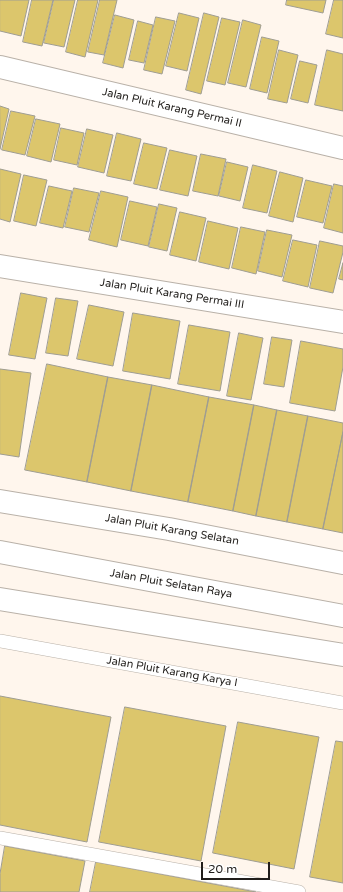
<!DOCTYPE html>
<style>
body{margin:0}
#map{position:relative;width:343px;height:892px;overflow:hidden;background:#fff6ed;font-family:"Varela Round",sans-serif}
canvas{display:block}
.scale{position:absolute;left:201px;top:862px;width:69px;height:18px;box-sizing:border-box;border:2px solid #211e1b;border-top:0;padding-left:5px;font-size:12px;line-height:14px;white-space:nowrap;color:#211e1b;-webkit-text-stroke:3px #fff;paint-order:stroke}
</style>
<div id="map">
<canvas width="343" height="892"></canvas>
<div class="scale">20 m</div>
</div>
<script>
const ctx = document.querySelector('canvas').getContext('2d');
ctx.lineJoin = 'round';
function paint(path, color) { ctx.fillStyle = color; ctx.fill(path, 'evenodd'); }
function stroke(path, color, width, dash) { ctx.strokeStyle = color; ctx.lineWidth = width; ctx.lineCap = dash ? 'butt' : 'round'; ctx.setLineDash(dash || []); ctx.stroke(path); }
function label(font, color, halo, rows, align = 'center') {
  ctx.font = font + ' "Varela Round",sans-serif'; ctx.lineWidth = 3; ctx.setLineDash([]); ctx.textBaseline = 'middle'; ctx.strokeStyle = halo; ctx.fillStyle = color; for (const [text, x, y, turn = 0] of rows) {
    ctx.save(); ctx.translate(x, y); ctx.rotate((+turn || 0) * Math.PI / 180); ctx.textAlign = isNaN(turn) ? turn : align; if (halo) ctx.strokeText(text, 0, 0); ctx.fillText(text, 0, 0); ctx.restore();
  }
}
const building = new Path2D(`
 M 0,0 L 29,0 L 21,36 L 0,31 Z
 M 32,0 L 53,0 L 42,46 L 23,42 Z
 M 54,0 L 75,0 L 64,47 L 44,43 Z
 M 78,0 L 98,0 L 85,57 L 66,52 Z
 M 100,0 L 117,0 L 104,55 L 88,52 Z
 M 287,0 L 326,0 L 323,13 L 286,5 Z
 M 334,0 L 343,0 L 343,38 L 326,34 Z
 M 179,13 L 199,18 L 187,71 L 166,66 Z
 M 204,13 L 219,17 L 201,94 L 186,90 Z
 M 115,15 L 134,20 L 123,68 L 103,63 Z
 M 156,17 L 175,21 L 162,74 L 144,70 Z
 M 222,18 L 240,22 L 225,85 L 207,81 Z
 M 243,20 L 261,25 L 246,87 L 228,83 Z
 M 138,21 L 153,25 L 144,63 L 129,60 Z
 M 262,37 L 279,41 L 267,93 L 250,89 Z
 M 279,50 L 298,55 L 287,103 L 268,99 Z
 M 327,50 L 343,54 L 343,111 L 315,105 Z
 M 300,61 L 317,65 L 308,103 L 291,99 Z
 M 0,106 L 9,109 L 0,149 Z
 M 11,111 L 35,116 L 25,155 L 2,150 Z
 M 36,119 L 60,124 L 51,162 L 27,156 Z
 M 61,128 L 84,133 L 77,165 L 54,160 Z
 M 87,129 L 113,135 L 104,173 L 78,167 Z
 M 117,133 L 141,139 L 131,181 L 107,176 Z
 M 144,143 L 167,148 L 157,189 L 134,184 Z
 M 170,150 L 197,156 L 188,196 L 160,190 Z
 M 201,154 L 226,159 L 218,196 L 193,191 Z
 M 227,162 L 248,167 L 240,201 L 219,196 Z
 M 253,165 L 277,171 L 267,213 L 243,208 Z
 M 0,169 L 21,174 L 10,222 L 0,219 Z
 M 280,172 L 303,178 L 293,222 L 269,216 Z
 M 24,175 L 47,180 L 36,226 L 14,221 Z
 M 306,180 L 332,186 L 323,223 L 297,217 Z
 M 334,184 L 343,186 L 343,233 L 324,228 Z
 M 49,186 L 72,191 L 63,228 L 40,223 Z
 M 74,188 L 99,193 L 89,232 L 65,227 Z
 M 101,191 L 128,197 L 117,247 L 89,240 Z
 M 130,201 L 157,207 L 148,246 L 121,240 Z
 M 159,204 L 177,208 L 167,251 L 149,247 Z
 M 180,212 L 206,218 L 196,261 L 170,255 Z
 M 208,221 L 238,228 L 229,269 L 199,262 Z
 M 241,227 L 265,232 L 256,274 L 232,268 Z
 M 267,230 L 292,235 L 282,277 L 258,271 Z
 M 293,240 L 317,245 L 308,287 L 283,281 Z
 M 320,241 L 343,246 L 343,252 L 333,293 L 310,288 Z
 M 343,263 L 343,280 L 339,279 Z
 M 21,293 L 47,298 L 35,359 L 9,355 Z
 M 56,298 L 78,301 L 68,356 L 46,353 Z
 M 89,305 L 124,312 L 113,366 L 77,359 Z
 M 133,313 L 180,321 L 170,379 L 123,371 Z
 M 189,325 L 230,332 L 220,391 L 178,384 Z
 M 239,333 L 263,338 L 251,400 L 227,396 Z
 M 272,337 L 292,340 L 284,387 L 264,384 Z
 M 301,341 L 343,349 L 343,367 L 335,411 L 290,403 Z
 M 47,364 L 108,377 L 87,482 L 25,470 Z
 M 0,369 L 31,373 L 19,457 L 0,454 Z
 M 108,377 L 152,385 L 131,491 L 87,482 Z
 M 152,385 L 209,397 L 188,502 L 131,491 Z
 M 209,397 L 254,405 L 233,511 L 188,502 Z
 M 254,405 L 277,410 L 256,516 L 233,511 Z
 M 277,410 L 308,416 L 287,522 L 256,516 Z
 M 308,416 L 343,423 L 343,432 L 323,529 L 287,522 Z
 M 343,432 L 343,533 L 323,529 Z
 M 0,696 L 111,717 L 87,842 L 0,825 Z
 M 125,707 L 226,726 L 201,861 L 99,842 Z
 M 238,722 L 319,737 L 294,869 L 213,853 Z
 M 336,741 L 343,742 L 343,883 L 310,877 Z
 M 5,846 L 85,861 L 79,892 L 0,892 L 0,874 Z
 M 96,862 L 256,892 L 90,892 Z`);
const lane = new Path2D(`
 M 0,641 L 343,703
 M 0,838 L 299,892`);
const street = new Path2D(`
 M 0,67 L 343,148
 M 0,266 L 343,322`);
const secondary = new Path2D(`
 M 0,501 L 169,529 L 343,563
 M 0,552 L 343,616
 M 0,599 L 343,655`);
const streetNames = [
 ["Jalan Pluit Karang Permai II",172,108,13],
 ["Jalan Pluit Karang Permai III",172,294,9],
 ["Jalan Pluit Karang Selatan",172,530,10],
 ["Jalan Pluit Selatan Raya",171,584,10],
 ["Jalan Pluit Karang Karya I",172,672,10]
];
paint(building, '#dcc66c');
stroke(building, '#9f9d92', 1);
stroke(lane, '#b9b1a8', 14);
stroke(street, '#b9b1a8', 24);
stroke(secondary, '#b9b1a8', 24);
stroke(lane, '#fff', 13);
stroke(street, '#fff', 22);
stroke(secondary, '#fff', 22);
label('11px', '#211e1b', '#fff', streetNames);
</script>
